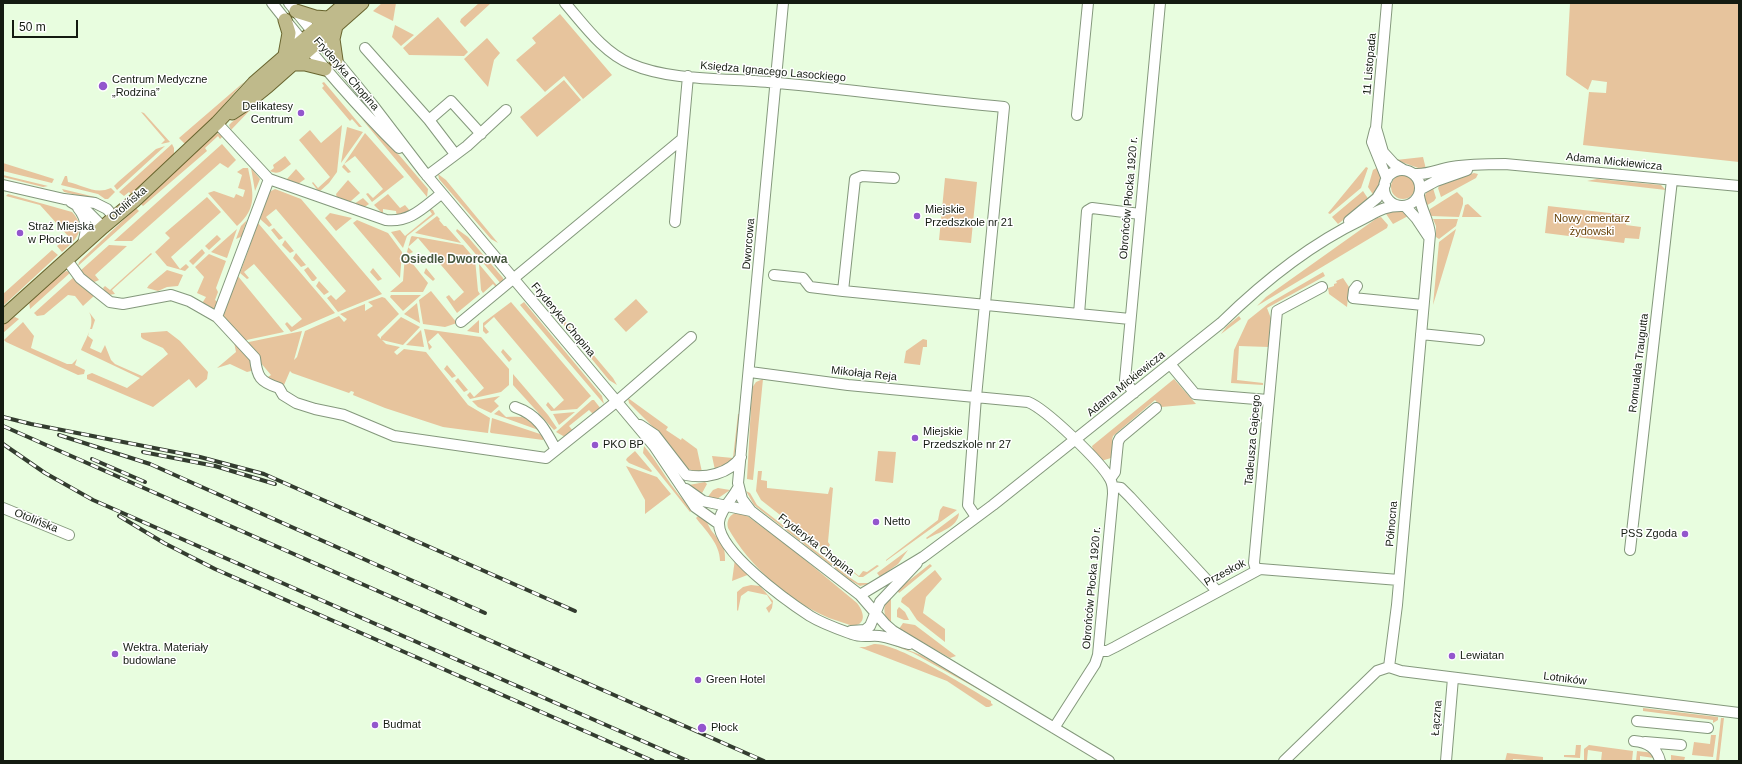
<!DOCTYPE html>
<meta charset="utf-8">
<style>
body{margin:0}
#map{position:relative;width:1742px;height:764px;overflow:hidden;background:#e8fddf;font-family:Arial,sans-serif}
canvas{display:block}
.frame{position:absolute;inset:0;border:4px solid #141b11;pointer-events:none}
.scale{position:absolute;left:12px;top:20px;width:66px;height:18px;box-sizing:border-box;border:2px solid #141b11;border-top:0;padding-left:5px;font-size:12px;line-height:14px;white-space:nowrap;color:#141b11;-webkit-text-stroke:3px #fff;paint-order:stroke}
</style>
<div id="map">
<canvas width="1742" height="764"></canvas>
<div class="frame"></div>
<div class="scale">50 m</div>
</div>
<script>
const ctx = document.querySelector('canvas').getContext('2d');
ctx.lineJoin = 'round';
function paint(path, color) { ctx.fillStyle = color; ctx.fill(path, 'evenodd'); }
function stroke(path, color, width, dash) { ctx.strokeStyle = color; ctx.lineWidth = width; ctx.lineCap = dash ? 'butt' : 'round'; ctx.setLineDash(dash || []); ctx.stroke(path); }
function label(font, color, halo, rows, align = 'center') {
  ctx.font = font + ' Arial,sans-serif'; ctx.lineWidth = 3; ctx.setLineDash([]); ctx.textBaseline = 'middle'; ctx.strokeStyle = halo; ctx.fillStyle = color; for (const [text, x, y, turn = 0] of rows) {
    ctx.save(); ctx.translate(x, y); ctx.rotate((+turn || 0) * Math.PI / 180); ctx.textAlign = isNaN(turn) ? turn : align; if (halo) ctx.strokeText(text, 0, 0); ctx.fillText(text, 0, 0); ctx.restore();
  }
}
const green = new Path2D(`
 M 382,3 L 396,3 L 393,21 L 373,11 Z
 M 479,3 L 491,3 L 465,27 L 460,22 L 461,19 Z
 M 1570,3 L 1739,3 L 1739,162 L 1583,145 L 1589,92 L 1606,93 L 1607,82 L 1592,80 L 1588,90 L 1566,75 Z
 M 560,14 L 612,75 L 583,99 L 564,76 L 545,92 L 516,60 L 536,43 L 532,38 Z
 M 438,17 L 468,52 L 464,56 L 409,55 L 403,48 Z
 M 395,25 L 414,35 L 401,46 L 392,37 Z
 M 487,38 L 500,53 L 494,60 L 488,87 L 464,59 Z
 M 564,80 L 581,100 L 537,137 L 520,117 Z
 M 244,82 L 190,143 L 184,143 L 179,138 Z
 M 324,82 L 362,127 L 359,127 L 352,119 L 350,121 L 322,88 L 324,86 L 322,83 Z
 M 253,107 L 231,130 L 229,125 L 232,122 Z
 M 141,112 L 144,113 L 170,142 L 161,144 L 165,140 Z
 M 361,118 L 400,156 L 428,189 L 427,197 Z
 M 342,125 L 337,172 L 329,183 L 319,192 L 312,183 L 313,182 L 318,188 L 330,177 L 299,140 L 310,130 L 321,143 Z
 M 347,127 L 363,132 L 341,163 Z
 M 218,133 L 223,136 L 220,139 L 218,136 L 205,148 L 207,151 L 143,206 L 140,203 L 212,137 Z
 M 365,133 L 404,177 L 372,202 L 366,194 L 368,193 L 373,198 L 383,189 L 355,156 L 344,164 L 351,172 L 348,173 L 342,167 Z
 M 172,144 L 174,148 L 174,156 L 131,194 L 129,192 L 124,196 L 119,192 Z
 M 222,144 L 236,160 L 228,168 L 220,163 L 132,241 L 114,241 Z
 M 165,146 L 117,190 L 114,186 L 118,182 L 156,149 Z
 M 285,156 L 291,164 C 284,169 279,176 270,171 L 274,168 L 273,165 Z
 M 1423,157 L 1426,169 L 1421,169 L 1396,160 Z
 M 3,163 L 54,179 L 52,183 L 3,171 Z
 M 1380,166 C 1382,177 1380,188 1374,196 L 1368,187 L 1373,170 Z
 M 1366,167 L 1368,168 L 1361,188 L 1330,214 L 1328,213 Z
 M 243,168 L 248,168 C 253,192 258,208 237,226 L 208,193 L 214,191 L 234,198 L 236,194 L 243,197 L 245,190 L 238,188 L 242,175 L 237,172 Z
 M 251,168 L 260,179 L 255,191 Z
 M 296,169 L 305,179 L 298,184 L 287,181 L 287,179 Z
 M 1474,173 L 1478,174 L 1476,178 L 1441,197 L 1438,188 L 1441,184 Z
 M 438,174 L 446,180 L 498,243 L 491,239 L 439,179 Z
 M 3,175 L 48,186 L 43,187 L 3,177 Z
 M1391 187a12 12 0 1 1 24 0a12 12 0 1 1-24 0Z
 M 65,176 L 67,176 L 68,182 C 83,185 95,195 111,188 L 115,192 L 108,199 L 105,199 L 98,194 L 61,185 Z
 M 945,178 L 977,182 L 971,243 L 939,240 Z
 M 1597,179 L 1661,185 L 1666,190 L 1587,181 Z
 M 348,180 L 360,193 L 351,201 L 345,202 L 337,198 L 336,194 Z
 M 1433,188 L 1436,198 L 1434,201 L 1424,207 C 1424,198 1424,191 1433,188 Z
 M 62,189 L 95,197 L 102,201 L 64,192 Z
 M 275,189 L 301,199 L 382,294 L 338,312 L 327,298 L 331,295 L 336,300 L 346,291 L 276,209 L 266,217 L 272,225 L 269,227 L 260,219 L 269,192 Z
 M 1363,191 L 1369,200 L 1338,224 L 1332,217 Z
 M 1457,192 L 1463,198 L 1463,204 L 1459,217 L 1431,216 L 1429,211 L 1430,209 Z
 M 8,194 L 72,212 C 88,229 76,240 62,252 L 57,246 L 68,236 L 40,205 L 6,196 Z
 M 388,194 L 400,208 L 405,205 L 411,212 L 397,217 L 396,211 L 383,209 L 383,214 L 374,205 Z
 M 207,197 L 221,212 L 171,257 L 180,269 L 186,264 L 189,267 L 185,271 L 167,266 L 155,252 L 170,238 L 165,233 Z
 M 363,198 L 369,204 L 363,208 L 354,204 Z
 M 1468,204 L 1482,217 L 1462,217 L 1465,205 Z
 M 1548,206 L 1627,215 L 1626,225 L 1641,227 L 1639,239 L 1625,238 L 1624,243 L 1545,233 Z
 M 136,208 L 139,211 L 78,266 L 79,262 Z
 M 428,208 L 433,210 L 435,214 L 407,236 L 403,248 L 391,232 L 400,230 L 405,236 L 432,214 Z
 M 1394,210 L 1404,212 L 1410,215 L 1393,224 L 1384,211 Z
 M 330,213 L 352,218 L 336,231 L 325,218 Z
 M 437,216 L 440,219 L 439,220 L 444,226 L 446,226 L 461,243 L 415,233 Z
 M 1381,217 L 1388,225 L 1387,228 L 1257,306 L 1266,297 L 1377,218 Z
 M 1433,219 L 1458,219 L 1456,226 L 1439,239 L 1436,237 L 1436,226 Z
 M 247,220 L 243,231 L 245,235 L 236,239 L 241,226 Z
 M 357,220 L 388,233 L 402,252 L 400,278 L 353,223 Z
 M 258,223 L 335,313 L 291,332 L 285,324 L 287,322 L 292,327 L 302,319 L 254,264 L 244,272 L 249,278 L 247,279 L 240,273 Z
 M 274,228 L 283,238 L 279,240 L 271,230 Z
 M 237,229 L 227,258 L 211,252 Z
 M 457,229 L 468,237 L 503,278 L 504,282 L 502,285 L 456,231 Z
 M 1456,229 L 1433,305 L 1439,242 Z
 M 217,235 L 221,239 L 209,250 L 205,246 Z
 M 412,236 L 463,245 L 475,259 L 478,291 L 480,294 L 457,313 L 446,297 L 449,295 L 454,301 L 464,292 L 418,238 L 408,247 L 413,252 L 409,254 L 407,252 L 411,237 Z
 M 285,240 L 294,251 L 290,253 L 282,245 Z
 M 109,245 L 127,246 L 95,275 L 99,280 L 92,283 L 80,271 Z
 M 202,249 L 205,253 L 193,265 L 189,261 Z
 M 52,250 L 58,255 L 3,306 L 3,294 Z
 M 151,253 L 152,254 L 112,290 L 115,294 L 108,295 L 103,288 L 105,286 L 110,290 Z
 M 296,253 L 306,265 L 301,267 L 293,258 Z
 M 209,254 L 226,261 L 216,288 L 218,292 L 215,300 L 219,303 L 215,311 L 201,305 L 206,297 L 197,293 L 204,277 L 195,267 Z
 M 405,254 L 428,283 L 423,292 L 390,292 L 403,281 Z
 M 479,264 L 499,288 L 498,289 L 493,284 L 483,293 L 481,290 Z
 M 308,267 L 317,278 L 314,281 L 312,281 L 304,270 Z
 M 373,268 L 382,279 L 378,281 L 370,272 Z
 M 426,268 L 435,279 L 433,281 L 424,273 Z
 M 167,270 L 183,275 L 178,286 L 167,287 L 158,291 L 147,288 L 149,285 Z
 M 66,271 L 71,272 L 30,309 L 29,301 L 32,297 Z
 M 1323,272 L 1325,276 L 1267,308 L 1272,321 L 1269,347 L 1239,346 L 1237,380 L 1263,383 L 1263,385 L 1231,383 L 1234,350 L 1248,320 L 1268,304 Z
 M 237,275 L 284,332 L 242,341 L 220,316 Z
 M 75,276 L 95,295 L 83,306 L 75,296 L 68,295 L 44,315 L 37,316 L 34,313 Z
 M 1343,278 L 1349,287 L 1347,307 L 1329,294 L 1328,288 L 1334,286 L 1334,284 L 1337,283 L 1336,281 Z
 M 319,281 L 329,292 L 324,295 L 316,286 Z
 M 537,288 L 613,378 L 617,385 L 609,380 L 535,290 Z
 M 431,291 L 457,323 L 445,327 L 423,324 L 419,300 Z
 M 391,295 L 421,295 L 403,311 L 390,297 Z
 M 382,297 L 385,298 L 399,314 L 377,335 L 381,339 L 381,337 L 401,317 L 420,327 L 403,345 L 382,340 L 386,344 L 400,347 L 394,352 L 397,355 L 404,349 L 426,352 L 468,405 L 490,418 L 488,433 L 443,427 L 385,408 L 353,395 L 354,392 L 351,391 L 349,393 L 292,373 L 290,371 L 284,385 L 280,385 L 265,379 L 271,375 L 244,343 L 302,331 L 294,360 L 297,357 L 305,331 L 339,316 L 344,322 L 347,319 L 340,314 L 365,304 L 365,311 L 373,306 L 368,302 Z
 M 636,299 L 648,312 L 626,332 L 614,319 Z
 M 511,302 L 591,396 L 577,409 L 551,411 L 546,405 L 548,402 L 554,409 L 564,400 L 494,317 L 484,326 L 489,332 L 486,334 L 483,331 L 483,323 Z
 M 524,302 L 602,396 L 604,404 L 520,305 Z
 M 417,303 L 420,323 L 404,314 Z
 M 89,312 L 95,320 L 92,329 L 90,329 L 88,336 L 93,340 L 90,348 L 101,353 L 105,345 L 111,360 L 115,364 L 142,376 L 168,354 L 163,348 L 143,339 L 141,337 L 141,333 L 167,331 L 180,341 L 208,372 L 207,379 L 196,388 L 189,379 L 153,407 L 92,381 L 87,379 L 87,375 L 92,373 L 127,388 L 140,378 L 81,350 C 86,338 96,324 89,312 Z
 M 1239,316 L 1241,319 L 1221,334 L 1227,326 Z
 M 15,317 L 19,319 L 3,333 L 3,324 L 9,319 Z
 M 479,320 L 479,333 L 467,331 Z
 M 23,322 L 34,336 L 31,348 L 67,364 L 72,364 L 77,359 L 75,365 L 85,370 L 84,374 L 78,375 L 6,342 L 4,340 Z
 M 424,329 L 481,337 L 509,369 L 509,385 L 501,392 L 470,399 L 467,395 L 470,392 L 474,397 L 484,388 L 438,333 L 428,342 L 432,347 L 429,350 Z
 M 421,330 L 424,347 L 406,345 Z
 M 923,339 L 927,340 L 927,347 L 923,347 L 920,365 L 904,363 L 906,351 Z
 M 234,342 L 254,358 L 251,371 L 247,372 L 230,364 L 217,368 L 236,352 Z
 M 503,349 L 512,359 L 509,362 L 501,352 Z
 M 447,365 L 456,376 L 452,378 L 444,369 Z
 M 513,374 L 548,415 L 557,428 L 554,430 L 513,385 Z
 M 458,378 L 468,390 L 464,392 L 455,381 Z
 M 763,379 L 753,480 L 747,479 L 752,388 L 756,382 Z
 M 1174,379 L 1196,404 L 1161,407 L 1155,400 L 1113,436 C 1110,444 1115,451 1111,458 L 1101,461 L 1092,451 L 1093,450 L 1092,446 Z
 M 500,396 L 494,401 L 499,406 L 491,413 L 478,407 L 472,401 Z
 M 628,398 L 668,427 L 666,430 L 681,440 L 682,438 L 697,449 L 702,472 L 693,471 L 686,468 L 663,437 L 629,403 Z
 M 592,400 L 594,400 L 601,409 L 594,415 L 589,410 L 569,426 L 574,432 L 565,437 L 556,432 Z
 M 499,410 L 506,417 C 526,416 531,417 544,432 L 494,414 Z
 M 575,412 L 559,425 L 553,414 Z
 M 738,414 L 740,414 L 734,459 L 728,465 L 715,470 L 712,456 L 733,458 Z
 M 492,418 L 540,434 L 543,437 L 543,440 L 491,433 L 490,432 Z
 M 644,446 C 661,466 673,493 693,509 L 690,512 L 643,453 Z
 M 635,451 L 652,471 L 651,472 L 629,463 L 626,460 L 627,458 Z
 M 878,451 L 896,452 L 893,483 L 875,481 Z
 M 626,466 L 657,477 L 671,494 L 645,514 L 645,500 Z
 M 758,471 L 762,471 L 761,480 L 767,481 L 767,488 L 828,494 L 830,487 L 833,488 L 828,542 L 830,545 L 826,550 L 859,576 L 863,571 L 867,572 L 877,565 L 879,566 L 863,577 L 859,577 L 761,500 L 756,491 Z
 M 705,482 L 707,484 L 701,495 L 689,485 Z
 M 718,488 L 730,490 L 717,499 L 707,498 L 713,490 Z
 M 746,491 L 750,493 L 757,505 L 849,577 L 858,583 L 872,583 L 860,586 L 850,580 L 754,505 Z
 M 943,506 L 957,510 L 886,561 L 886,560 L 938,520 L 940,510 Z
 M 738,512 L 742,512 L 792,549 L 857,603 C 864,612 867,624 853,626 C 845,623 837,621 829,618 C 789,601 749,566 728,528 C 726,520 730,514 738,512 Z
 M 959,513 C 958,528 938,532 927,539 L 926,538 Z
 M 700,514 C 707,520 707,523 711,530 C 720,542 726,545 725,561 L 720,561 C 720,544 706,531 696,518 Z
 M 908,550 L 898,564 L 880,577 L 877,573 Z
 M 735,559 L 750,574 L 732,581 Z
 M 930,564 L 932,566 L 899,593 L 897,590 Z
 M 935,570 L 942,579 L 926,597 L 923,613 L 945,629 L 945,642 L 917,620 L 909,608 L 901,602 L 902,598 Z
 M 751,585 L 760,586 L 773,601 L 772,608 L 769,613 L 766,608 L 772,603 L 767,595 L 748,591 L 741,596 L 738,611 L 737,610 L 737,592 L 743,587 Z
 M 889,597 L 891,599 L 891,624 C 883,617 882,606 889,597 Z
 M 899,607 L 905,612 L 909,620 L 904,620 L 897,617 L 897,610 Z
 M 903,623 L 915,625 L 956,656 L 950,658 L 899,629 Z
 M 890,643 L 921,655 L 976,686 L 992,697 L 913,653 L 890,644 Z
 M 874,644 C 896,642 969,688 991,701 L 991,703 L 993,705 L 989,707 L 986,707 L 947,681 L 859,647 L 865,647 Z
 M 1643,708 L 1718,717 L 1718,720 L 1713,723 L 1713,720 L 1643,711 Z
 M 1721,718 L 1724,718 L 1719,761 L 1716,761 Z
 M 1711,735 L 1716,735 L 1713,757 L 1692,755 L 1694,742 L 1710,744 Z
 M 1576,745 L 1581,745 L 1580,758 L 1564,757 L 1564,755 L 1575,755 Z
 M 1589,745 L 1633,751 L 1632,761 L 1601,761 L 1602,752 L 1588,750 L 1587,760 L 1584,760 L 1584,749 Z
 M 1637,751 L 1654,753 L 1654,758 L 1640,756 L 1640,761 L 1636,761 Z
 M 1507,753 L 1543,757 L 1543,761 L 1513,759 L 1513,761 L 1505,761 Z
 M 1671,755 L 1685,757 L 1684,761 L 1671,761 Z`);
const minor = new Path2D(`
 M 272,3 C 312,54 353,103 399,148
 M 289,3 L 372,104 L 424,172 L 654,446 L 695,507 L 719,524
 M 565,3 C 585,26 603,52 631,64 C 672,82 733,78 778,83 C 853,90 929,100 1004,107 L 976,397 L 968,505 L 976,517
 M 1387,3 L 1376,128 L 1383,152 L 1394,164 L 1404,170
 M 365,48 L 429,120 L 455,154
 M 1077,115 L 1088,3
 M 429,120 L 451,101 L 481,134
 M 217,123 L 269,179 L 386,220 C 410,223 424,207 441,194
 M 1375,130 L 1372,142 L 1387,179
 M1384 188a18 18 0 1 1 36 0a18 18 0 1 1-36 0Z
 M 1415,174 C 1428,175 1439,169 1452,167 C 1470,164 1488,164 1505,164 L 1739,186
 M 427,176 L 467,146 L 506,110
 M 3,185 L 64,199 L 95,203 L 107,209 L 114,217
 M 1421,189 L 1436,181 L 1467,170
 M 71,202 L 88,212 L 103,227
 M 1405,206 L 1416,218 L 1428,236
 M 78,208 C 88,220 87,232 82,246
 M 1349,221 L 1377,198 L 1385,185
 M 675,222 L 688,76
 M 67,260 L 80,278 L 110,302 L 123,304 L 171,295 L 189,301 L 217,317 L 255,358 C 257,377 260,382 279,388 L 283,395 L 296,403 L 315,409 L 344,415 L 394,436 L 546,458 L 616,402 L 691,337
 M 774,275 L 803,278 L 810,287 L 843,291 L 855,179 L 862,176 L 894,178
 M 1357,286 L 1354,290 L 1353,298 L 1423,305
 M 843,291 L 1130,319
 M 1079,314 L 1087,211 L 1092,208 L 1140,214
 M 217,317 L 269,179
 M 461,322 L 682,139
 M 1421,334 L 1479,340
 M 1170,364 L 1195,394 L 1268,400
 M 750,372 L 848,385 L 1028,402 C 1046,409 1101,462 1110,479 C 1113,484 1113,489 1113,494 L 1098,655 L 1095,664 L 1054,728
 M 1134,393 L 1125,380 L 1160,3
 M 515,407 C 538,415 545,429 556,450
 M 640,425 L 655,435 L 686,475 C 705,479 729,474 741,457
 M 1110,479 L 1115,472 L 1118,442 L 1120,438 L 1156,408
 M 1113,487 L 1121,488 L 1130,497 L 1217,591
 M 738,488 C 733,498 720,510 719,522 C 717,551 787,601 810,616 C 823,624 838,629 852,634 C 862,638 870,635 879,636 C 889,637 899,642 909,644
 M 686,489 L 703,501 L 751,511 L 860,595 L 885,624 L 893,631 L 1109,761
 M 3,508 L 69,535
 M 751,511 L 742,499 L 738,483 L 783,3
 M 1630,550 L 1672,180
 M 1256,570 L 1254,563 L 1277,311 L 1322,287
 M 860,595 L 923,557 L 993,505 L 1221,323 C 1261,284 1311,244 1361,220 C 1377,212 1383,206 1401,206
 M 851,631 L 865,630 L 870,626 L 880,602 L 917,563
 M 1099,651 L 1107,651 L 1115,647 L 1260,569 L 1399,580
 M 1389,667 L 1397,605 L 1430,234 C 1429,221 1421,209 1419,196
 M 1389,667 L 1401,671 L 1739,713
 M 1637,721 L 1708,728
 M 1634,741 C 1647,742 1657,748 1660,761
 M 1645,742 L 1681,745
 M 1284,761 L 1377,671 L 1389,667
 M 1446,761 L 1453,678`);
const major = new Path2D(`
 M 296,11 L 315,17 L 328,18
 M 336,26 L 333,39 L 336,60
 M 285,55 L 289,33 L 285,20
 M 293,64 L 305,64 L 325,69
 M 232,113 L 247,103 L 268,86 L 362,3
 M 3,317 L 103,227 L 134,201 L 217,123 L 254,83 L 346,3`);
const rail = new Path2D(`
 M 3,417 L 31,424 L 200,457 L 264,474 L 575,611
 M 3,426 L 764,761
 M 59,435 L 150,464 L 485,613
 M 3,444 L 45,473 L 93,500 L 688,761
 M 143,452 L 215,466 L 275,484
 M 92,459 L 145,482
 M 119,516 L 164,543 L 215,569 L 653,761`);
const markers = [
 [103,86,5,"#9356cd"],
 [301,113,4,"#9356cd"],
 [917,216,4,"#9356cd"],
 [20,233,4,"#9356cd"],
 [915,438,4,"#9356cd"],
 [595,445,4,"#9356cd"],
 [876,522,4,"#9356cd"],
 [1685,534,4,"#9356cd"],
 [115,654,4,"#9356cd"],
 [1452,656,4,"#9356cd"],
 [698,680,4,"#9356cd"],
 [375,725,4,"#9356cd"],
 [702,728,5,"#9356cd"]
];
const streetNames = [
 ["11 Listopada",1370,64,-85],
 ["Księdza Ignacego Lasockiego",773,72,5],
 ["Fryderyka Chopina",346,74,49],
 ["Adama Mickiewicza",1614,162,6],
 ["Obrońców Płocka 1920 r.",1129,198,-85],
 ["Otolińska",128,204,-41],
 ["Dworcowa",749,244,-85],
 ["Fryderyka Chopina",563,320,50],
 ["Romualda Traugutta",1639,363,-83],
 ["Mikołaja Reja",864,374,6],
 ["Adama Mickiewicza",1126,384,-39],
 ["Tadeusza Gajcego",1253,440,-85],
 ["Otolińska",36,521,22],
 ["Północna",1392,524,-85],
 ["Fryderyka Chopina",816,545,38],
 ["Przeskok",1225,573,-28],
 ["Obrońców Płocka 1920 r.",1092,588,-85],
 ["Lotników",1565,679,7],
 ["Łączna",1437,718,-85]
];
const poiNames = [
 ["Centrum Medyczne",112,80],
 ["„Rodzina”",112,93],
 ["Delikatesy",293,107,"right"],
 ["Centrum",293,120,"right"],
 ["Miejskie",925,210],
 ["Przedszkole nr 21",925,223],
 ["Straż Miejska",28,227],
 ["w Płocku",28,240],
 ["Miejskie",923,432],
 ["Przedszkole nr 27",923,445],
 ["PKO BP",603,445],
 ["Netto",884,522],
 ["PSS Zgoda",1677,534,"right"],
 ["Wektra. Materiały",123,648],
 ["budowlane",123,661],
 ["Lewiatan",1460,656],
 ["Green Hotel",706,680],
 ["Budmat",383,725],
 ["Płock",711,728]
];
const parkNames = [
 ["Nowy cmentarz",1592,219],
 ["żydowski",1592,232]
];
const neighbourhoodNames = [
 ["Osiedle Dworcowa",454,260]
];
paint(green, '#e7c49d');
stroke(minor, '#84987c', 12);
stroke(major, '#68642e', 15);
stroke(minor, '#fff', 10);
stroke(major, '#bfba8b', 13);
stroke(rail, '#333c2f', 4);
stroke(rail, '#fff', 2.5, [8]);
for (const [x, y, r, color] of markers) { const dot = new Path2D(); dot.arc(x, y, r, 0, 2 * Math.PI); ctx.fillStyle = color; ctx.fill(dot); stroke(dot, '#fff', 1.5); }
label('11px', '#141b11', '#fff', streetNames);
label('11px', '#141b11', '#fff', poiNames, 'left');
label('11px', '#684209', '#fff', parkNames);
label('bold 12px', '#46573e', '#fff', neighbourhoodNames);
</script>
